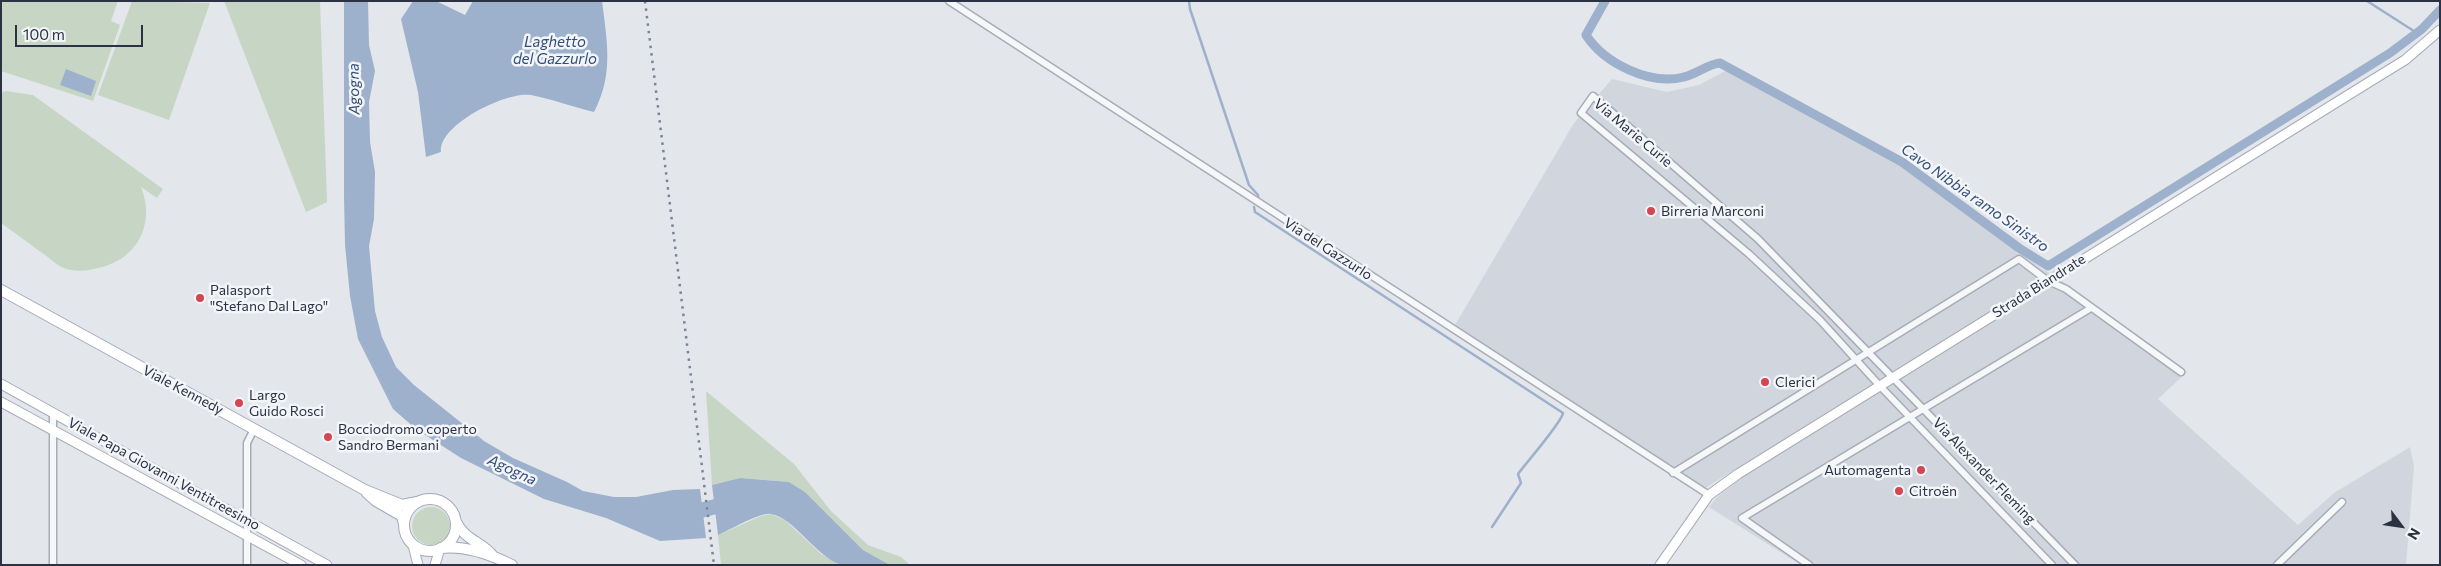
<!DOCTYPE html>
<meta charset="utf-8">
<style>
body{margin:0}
#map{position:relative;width:2441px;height:566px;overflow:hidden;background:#e3e6eb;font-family:Commissioner,sans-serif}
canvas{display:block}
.frame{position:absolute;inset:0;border:2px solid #2a3244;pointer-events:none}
.north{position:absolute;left:2376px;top:501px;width:50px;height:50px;-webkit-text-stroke:4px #f3f5f8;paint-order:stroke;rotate:121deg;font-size:14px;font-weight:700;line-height:20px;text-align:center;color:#2a3244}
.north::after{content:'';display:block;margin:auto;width:18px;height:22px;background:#2a3244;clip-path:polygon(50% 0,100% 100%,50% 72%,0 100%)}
.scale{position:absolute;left:15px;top:25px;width:128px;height:22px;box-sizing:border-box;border:2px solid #2a3244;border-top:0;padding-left:6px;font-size:15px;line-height:18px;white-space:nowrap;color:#2a3244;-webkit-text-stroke:4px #f3f5f8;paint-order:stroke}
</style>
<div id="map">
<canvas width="2441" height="566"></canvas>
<div class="frame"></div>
<div class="north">N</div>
<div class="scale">100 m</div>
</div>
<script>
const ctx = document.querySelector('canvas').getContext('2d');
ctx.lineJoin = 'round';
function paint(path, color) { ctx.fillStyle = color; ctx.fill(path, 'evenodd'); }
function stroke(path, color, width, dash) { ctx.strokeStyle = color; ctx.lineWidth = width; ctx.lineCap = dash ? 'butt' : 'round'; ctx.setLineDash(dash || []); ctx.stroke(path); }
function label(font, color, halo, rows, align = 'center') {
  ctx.font = font + ' Commissioner,sans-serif'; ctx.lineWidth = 5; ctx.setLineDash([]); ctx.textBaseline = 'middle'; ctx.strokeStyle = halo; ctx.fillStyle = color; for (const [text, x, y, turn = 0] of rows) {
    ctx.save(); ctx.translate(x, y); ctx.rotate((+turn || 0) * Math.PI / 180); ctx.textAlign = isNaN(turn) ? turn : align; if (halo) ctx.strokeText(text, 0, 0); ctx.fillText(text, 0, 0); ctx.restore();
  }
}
const built = new Path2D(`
 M 1727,70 L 1899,165 L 2042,269 L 2052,274 L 1705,488 L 1455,325 L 1574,123 L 1612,79 L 1667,92 L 1699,85 Z
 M 2061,280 L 2187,372 L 2158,399 L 2298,525 L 2334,493 L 2410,447 L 2414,466 L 2406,565 L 1801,565 L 1709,507 L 1717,497 L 1744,476 Z`);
const green = new Path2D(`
 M 1,1 L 118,1 L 111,21 L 120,25 L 93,101 L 1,71 Z
 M 132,1 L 210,3 L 169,120 L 98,95 Z
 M 224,1 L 320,1 L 327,202 L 306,212 Z
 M 6,91 L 33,95 L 163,189 L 157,198 L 141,187 C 156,224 137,260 98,268 C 88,271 74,272 64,268 C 57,266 51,259 45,255 C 30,244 16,234 1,223 L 1,93 Z
 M 706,391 L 794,464 L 831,511 L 868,545 L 901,557 L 910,565 L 890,565 L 863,550 L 805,492 L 789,482 L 740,478 L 712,485 Z
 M412 526a19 19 0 1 1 38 0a19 19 0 1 1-38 0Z
 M 771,514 L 785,520 L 821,554 L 841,565 L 721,565 L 718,535 L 761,516 Z`);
const water = new Path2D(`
 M 344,1 L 368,1 L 369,45 L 375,71 L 369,102 L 370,142 L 375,172 L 374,219 L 369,246 L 375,311 L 382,337 L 396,367 L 414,385 L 484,441 L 513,458 L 567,482 L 583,491 L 614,497 L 636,497 L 673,490 L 700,489 L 706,538 L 660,541 L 606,518 L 544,499 L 461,458 L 416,429 L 393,409 L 358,339 L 350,296 L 345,245 L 344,196 Z
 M 413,1 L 436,1 L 465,15 L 473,1 L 602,1 C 607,42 614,74 594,112 C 573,107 552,99 531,95 C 506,91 438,125 441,152 L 426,157 L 418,92 L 401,19 Z
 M 66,69 L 96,81 L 91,96 L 60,85 Z
 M 740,478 L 789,482 L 805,492 L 863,550 L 890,565 C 877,565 850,566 839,564 C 815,555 793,517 771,514 C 760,512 730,530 718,535 L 712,485 Z`);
const stream = new Path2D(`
 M 1189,1 L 1190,9 L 1249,185 L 1258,195 L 1258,198
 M 2367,1 L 2417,33
 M 1254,207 L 1255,212 L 1563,413 C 1562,422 1526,463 1518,474 L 1521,483 L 1492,527`);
const canal = new Path2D(`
 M 1605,1 L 1586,35 C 1604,63 1650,86 1684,77 C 1697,74 1708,64 1720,63 L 1902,162 L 2019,248 L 2048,266 L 2390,53 L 2422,29 L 2440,10`);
const river = new Path2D(`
 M 684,515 L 732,502`);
const street = new Path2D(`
 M 949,1 L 1709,495
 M 1673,473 L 2019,259 L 2048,281 L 2066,289 L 2181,372
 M 53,565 L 53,413
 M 247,565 L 247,443 L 254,429
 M 1809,565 L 1742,518 L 2091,308
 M 2052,565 L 1879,385 L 1820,320 L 1749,254 L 1581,113 L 1593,96 L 1758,239 L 2075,565
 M 2277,565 L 2342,502`);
const secondary = new Path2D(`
 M 1,384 L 327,565
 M 1,402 L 301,565
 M 413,545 L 418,565
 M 435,565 L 440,548
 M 1660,565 L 1709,495 L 1738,474 L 2366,84 L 2405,60 L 2440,30`);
const primary = new Path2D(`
 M 1,290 L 365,490 L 402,505 L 417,502
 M 367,493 L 376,501 L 402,516 L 404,524
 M404 525a26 26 0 1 1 52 0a26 26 0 1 1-52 0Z
 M 456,522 C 466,541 481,541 493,556
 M 441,548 C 466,545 490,554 512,565`);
const rail = new Path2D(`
 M 645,1 L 714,565`);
const markers = [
 [1651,211,5,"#d34652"],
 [200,298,5,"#d34652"],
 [1765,382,5,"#d34652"],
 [239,403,5,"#d34652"],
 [328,437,5,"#d34652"],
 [1921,470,5,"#d34652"],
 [1899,491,5,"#d34652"]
];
const streetNames = [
 ["Via Marie Curie",1633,133,40],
 ["Via del Gazzurlo",1328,249,33],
 ["Strada Biandrate",2039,286,-32],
 ["Viale Kennedy",183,390,28],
 ["Via Alexander Fleming",1984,471,46],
 ["Viale Papa Giovanni Ventitreesimo",164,474,29]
];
const poiNames = [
 ["Birreria Marconi",1661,211],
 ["Palasport",210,290],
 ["\"Stefano Dal Lago\"",210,306],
 ["Clerici",1775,382],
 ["Largo",249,395],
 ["Guido Rosci",249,411],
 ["Bocciodromo coperto",338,429],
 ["Sandro Bermani",338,445],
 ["Automagenta",1911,470,"right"],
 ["Citroën",1909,491]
];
const waterNames = [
 ["Laghetto",555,42],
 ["del Gazzurlo",555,59],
 ["Agogna",354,89,-91],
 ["Cavo Nibbia ramo Sinistro",1975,198,35],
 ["Agogna",512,470,25]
];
paint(built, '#d1d5dd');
paint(green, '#c7d6c4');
paint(water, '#9db1cc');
stroke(stream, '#9db1cc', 2.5);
stroke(canal, '#9db1cc', 9);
stroke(river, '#9db1cc', 15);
stroke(street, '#a8acb6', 9);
stroke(secondary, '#a8acb6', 11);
stroke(primary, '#a2a9b8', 12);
stroke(street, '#f6f7f9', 6);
stroke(secondary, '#fff', 9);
stroke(primary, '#fff', 10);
stroke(rail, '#7c8496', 2.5, [2.5, 5]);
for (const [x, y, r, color] of markers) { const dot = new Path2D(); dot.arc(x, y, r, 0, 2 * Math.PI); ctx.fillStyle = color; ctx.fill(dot); stroke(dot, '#f3f5f8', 2); }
label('14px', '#2a3244', '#f3f5f8', streetNames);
label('14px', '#2a3244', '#f3f5f8', poiNames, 'left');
label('italic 15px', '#324e7a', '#f3f5f8', waterNames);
</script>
